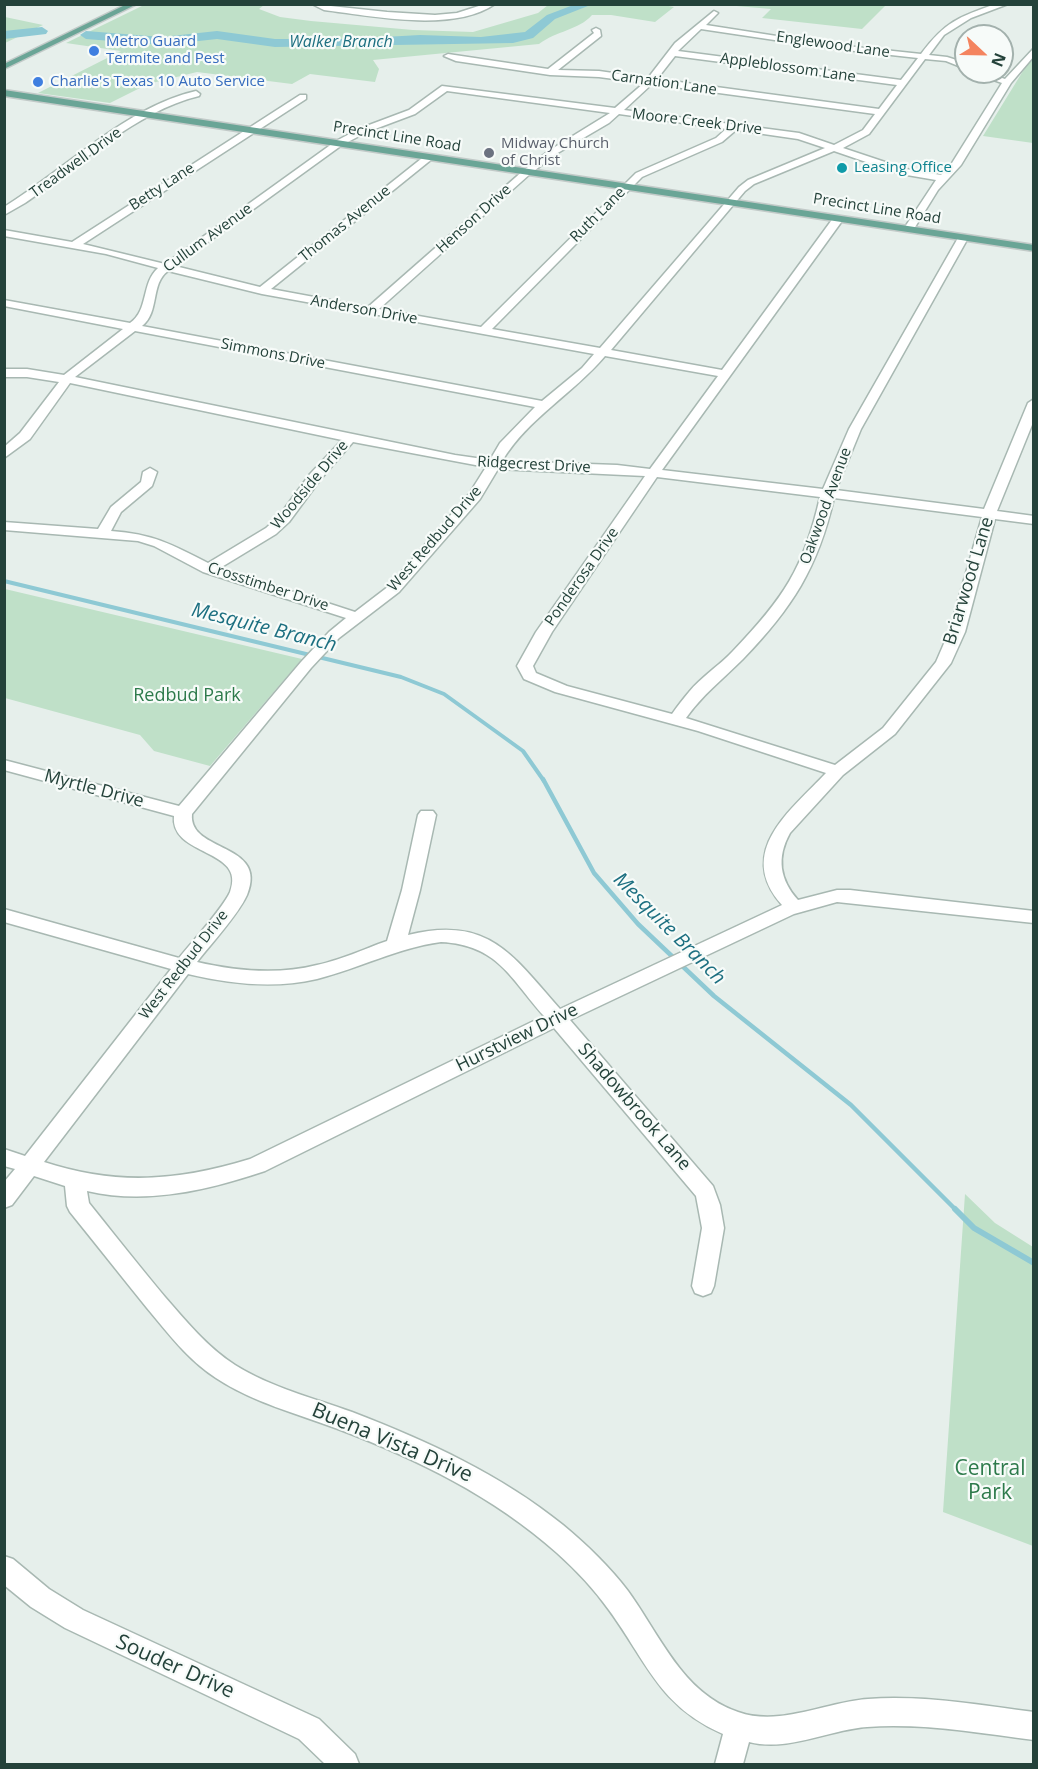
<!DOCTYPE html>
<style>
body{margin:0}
#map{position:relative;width:1038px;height:1769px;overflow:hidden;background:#e6efeb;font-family:"Open Sans",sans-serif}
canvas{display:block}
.frame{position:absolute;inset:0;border:6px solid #24423a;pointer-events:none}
.north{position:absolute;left:954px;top:24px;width:60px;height:60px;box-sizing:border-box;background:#f7fbf9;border:2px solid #a3b1ad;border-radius:50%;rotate:112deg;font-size:16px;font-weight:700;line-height:24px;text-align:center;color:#24423a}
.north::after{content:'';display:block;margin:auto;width:21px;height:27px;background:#f4845f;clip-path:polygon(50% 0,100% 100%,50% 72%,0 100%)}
</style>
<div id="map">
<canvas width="1038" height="1769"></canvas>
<div class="frame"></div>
<div class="north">N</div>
</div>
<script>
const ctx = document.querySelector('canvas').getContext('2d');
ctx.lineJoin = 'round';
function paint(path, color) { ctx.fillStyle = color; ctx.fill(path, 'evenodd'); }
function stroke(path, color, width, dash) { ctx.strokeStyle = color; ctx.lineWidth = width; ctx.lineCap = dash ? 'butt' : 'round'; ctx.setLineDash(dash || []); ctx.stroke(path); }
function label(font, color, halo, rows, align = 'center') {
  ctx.font = font + ' "Open Sans",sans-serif'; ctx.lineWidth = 4.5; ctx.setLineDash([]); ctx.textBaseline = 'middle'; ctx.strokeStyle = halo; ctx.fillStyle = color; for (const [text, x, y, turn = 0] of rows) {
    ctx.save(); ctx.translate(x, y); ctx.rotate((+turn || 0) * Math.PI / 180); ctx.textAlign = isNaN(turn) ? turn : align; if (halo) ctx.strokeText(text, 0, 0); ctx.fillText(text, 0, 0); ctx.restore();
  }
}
const green = new Path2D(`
 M 658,4 L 674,7 L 655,22 L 611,15 L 592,15 C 579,30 556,31 539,44 L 373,60 L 379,69 L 375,82 L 310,74 L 292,84 L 197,72 L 148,84 L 110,103 L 38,93 L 121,51 L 66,43 L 144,5 L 264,5 L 259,9 L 280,17 L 311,21 L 413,30 L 473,32 L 538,13 L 548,5 Z
 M 725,5 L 886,4 L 886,5 L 862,29 L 762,18 L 771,9 Z
 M 5,17 L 43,25 L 5,43 Z
 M 1031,58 L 1033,58 L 1033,143 L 983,136 Z
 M 5,589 L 302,659 L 210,766 L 154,751 L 140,735 L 5,698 Z
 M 965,1194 L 995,1223 L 1033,1247 L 1033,1546 L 943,1512 Z`);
const streamFar2 = new Path2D(`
 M 4,581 L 401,677 L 444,694 L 523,751 L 544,781`);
const streamFar1 = new Path2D(`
 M 543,779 L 594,873 L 638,924 L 714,996 L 851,1105 L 957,1211`);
const stream = new Path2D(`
 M 955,1209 L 974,1228 L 1034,1263`);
const river = new Path2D(`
 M 576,4 L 593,4 L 555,19 L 533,38 L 513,43 L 275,47 L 217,39 L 162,45 L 86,39 L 80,35 L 86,31 L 162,37 L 217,31 L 275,39 L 348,39 L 420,35 L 481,37 L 525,32 L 547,15 Z
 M 42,27 L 48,31 L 46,34 L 4,39 L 4,31 Z`);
const minor = new Path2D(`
 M 312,4 L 387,12 L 435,15 L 457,13 L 485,4 L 495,4 C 453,33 372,16 324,10 Z
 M 996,4 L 1008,4 L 971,18 L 944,35 L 929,55 L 947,57 L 966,63 L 966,69 L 946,61 L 925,59 L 869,134 L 843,148 L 906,169 L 941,175 L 952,163 L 1002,83 L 971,72 L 984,72 L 1005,79 L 1034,48 L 1034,56 L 1011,83 L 961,165 L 938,190 L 912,232 L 903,230 L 936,180 L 901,174 L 834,151 L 754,184 L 745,191 L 611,350 L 722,370 L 834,217 L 842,217 L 842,221 L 662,470 L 823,489 L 849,429 L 958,238 L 967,236 L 968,238 L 861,429 L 836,490 L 984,509 L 1028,403 L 1034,399 L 1034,420 L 997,511 L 1034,516 L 1034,524 L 995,519 L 965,632 L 951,663 L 895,734 L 843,775 L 790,833 C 776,858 780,880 798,900 L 837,890 L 850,890 L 1034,911 L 1034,923 L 837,902 L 794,914 L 570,1020 L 713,1186 L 720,1205 L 724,1228 L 714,1286 L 711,1293 L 703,1296 L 695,1293 L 692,1286 L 702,1228 L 696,1196 L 554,1028 L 265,1171 C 208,1190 147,1205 87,1191 L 89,1203 C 114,1234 139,1266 165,1297 C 186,1321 207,1347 235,1365 C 270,1387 313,1398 352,1412 C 427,1441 500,1474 563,1525 C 587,1545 609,1566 628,1591 C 660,1635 682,1693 738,1712 C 780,1727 825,1702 868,1699 C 923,1695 979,1705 1034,1712 L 1034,1740 C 979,1733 922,1723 867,1727 C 828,1730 788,1752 749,1742 L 743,1764 L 715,1764 L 723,1734 C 659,1706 647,1662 609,1610 C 594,1589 576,1570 557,1553 C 493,1496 417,1459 338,1429 C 298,1414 252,1402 216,1378 C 188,1360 168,1333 147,1308 C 121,1276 96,1244 70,1212 L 67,1206 L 65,1186 L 34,1176 L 12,1205 L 4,1208 L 4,1182 L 15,1169 L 4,1166 L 4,1149 L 25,1156 L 171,969 L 4,922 L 4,909 L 179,958 C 191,943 223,908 230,892 C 247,848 170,857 174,816 L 4,770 L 4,760 L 179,806 L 301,662 L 329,632 L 346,618 L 203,572 L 154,546 L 138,541 L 4,530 L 4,522 L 98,529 L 111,507 L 141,482 L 143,472 L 150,468 L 157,472 L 152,486 L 121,512 L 111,531 C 153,534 171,544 208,563 L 266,528 L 279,516 L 310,474 L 342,440 L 70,383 L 30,439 L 4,458 L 4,447 L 20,433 L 59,382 L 27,377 L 4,377 L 4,369 L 27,369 L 64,375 L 123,329 L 4,306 L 4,300 L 130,323 C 149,310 141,283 158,268 L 106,254 L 4,236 L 4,230 L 72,242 L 300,95 L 306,95 L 306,99 L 83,244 L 165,264 L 336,141 L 361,128 L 409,110 L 442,86 L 615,108 L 644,83 L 599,77 L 550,75 L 456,61 L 444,56 L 448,54 L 548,69 L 594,33 L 592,30 L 596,28 L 600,30 L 601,36 L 558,70 L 599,71 L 648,78 L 675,43 L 714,11 L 718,13 L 706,25 L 828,44 L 921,54 C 945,22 958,17 996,4 ZM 701,29 L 828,48 L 918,58 L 901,80 L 678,51 ZM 675,56 L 897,85 L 879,109 L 657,79 ZM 652,84 L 875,114 L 863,130 L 834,145 L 799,133 L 624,110 ZM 447,91 L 610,113 L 550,150 L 524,170 L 368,307 L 271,289 L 432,159 L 432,155 L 426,155 L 260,287 L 175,266 L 342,145 L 367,132 L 415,114 ZM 619,114 L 726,129 L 716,138 L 636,173 L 481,327 L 379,309 L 530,174 L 556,154 L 609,123 ZM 736,130 L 798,139 L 825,148 L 748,180 L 739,187 L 600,348 L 492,329 L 642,177 L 722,142 ZM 168,271 L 262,294 L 594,354 L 582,368 L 542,401 L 142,326 C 160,312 150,284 168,271 ZM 135,331 L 535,407 L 500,443 L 490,460 L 455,455 L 75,377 ZM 605,356 L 718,376 L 650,469 L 617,465 L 502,461 C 528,418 573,394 605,356 ZM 353,442 L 486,467 L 469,494 L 389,586 L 355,612 L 220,568 L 276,534 L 289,522 L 320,480 ZM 498,469 L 645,476 L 536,632 L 517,666 L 524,679 L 555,692 L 698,731 L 826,773 C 790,811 735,852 782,905 L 560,1009 C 512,955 489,915 408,935 L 420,890 L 436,815 L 433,811 L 421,811 L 418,815 L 402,890 L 387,941 C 364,949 341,960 317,965 C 278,975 236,971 197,962 C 211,944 238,915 247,895 C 269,842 188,853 192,814 L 311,668 L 339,638 L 399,592 L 480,499 ZM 657,477 L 820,497 C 804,568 783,599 733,651 C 719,666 701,677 689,692 C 683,699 677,707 672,714 L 567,686 L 536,673 L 533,666 L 552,632 ZM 834,498 L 982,517 L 949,632 L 936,662 L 883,728 L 835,765 L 686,718 C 702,695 723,679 743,659 C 792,608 818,568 834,498 ZM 441,942 C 498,945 510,978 544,1016 L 250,1159 C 178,1181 117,1186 44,1162 L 188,974 C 230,984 274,989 317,979 C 360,968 397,948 441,942 Z
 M 196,91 L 200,94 L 199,96 C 136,111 78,167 25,203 L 4,215 L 4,207 C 64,170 126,107 196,91 Z
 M 4,1556 L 13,1559 L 49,1589 L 83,1610 L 319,1719 L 355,1754 L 359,1764 L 325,1764 L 299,1739 L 65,1628 L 31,1607 L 4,1585 Z`);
const major = new Path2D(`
 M 127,4 L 137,4 L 4,69 L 4,64 Z
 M 4,90 L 1034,245 L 1034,251 L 4,96 Z`);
const markers = [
 [94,51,6,"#3f7fe0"],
 [38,82,6,"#3f7fe0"],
 [489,153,6,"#6b7280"],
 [842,168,6,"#0f9aa8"]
];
const farShopnames = [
 ["Metro Guard",106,42],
 ["Termite and Pest",106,59],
 ["Charlie's Texas 10 Auto Service",50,82]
];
const farStreetnames = [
 ["Englewood Lane",833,45,8],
 ["Appleblossom Lane",788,68,8],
 ["Carnation Lane",664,83,8],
 ["Moore Creek Drive",697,122,7],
 ["Precinct Line Road",397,137,9],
 ["Treadwell Drive",76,163,-36],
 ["Betty Lane",162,187,-33],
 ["Precinct Line Road",877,209,9],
 ["Ruth Lane",598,215,-45],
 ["Henson Drive",474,219,-42],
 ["Thomas Avenue",345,224,-39],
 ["Cullum Avenue",208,238,-36],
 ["Anderson Drive",364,310,10],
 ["Simmons Drive",273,354,11],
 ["Ridgecrest Drive",534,465,3],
 ["Woodside Drive",310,485,-50],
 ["Oakwood Avenue",826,506,-70],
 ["West Redbud Drive",435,539,-49],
 ["Ponderosa Drive",582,577,-55],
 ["Crosstimber Drive",268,587,18],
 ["West Redbud Drive",184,965,-52]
];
const farWorshipnames = [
 ["Midway Church",501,144],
 ["of Christ",501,161]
];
const farCulturenames = [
 ["Leasing Office",854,168]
];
const farWaternames = [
 ["Walker Branch",341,42]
];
const streetNames = [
 ["Briarwood Lane",969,581,-73],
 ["Myrtle Drive",94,789,15],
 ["Hurstview Drive",517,1038,-26],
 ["Shadowbrook Lane",634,1107,49]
];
const parkNames = [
 ["Redbud Park",187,696]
];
const waterNames = [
 ["Mesquite Branch",264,628,14],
 ["Mesquite Branch",669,929,45]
];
const nearStreetnames = [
 ["Buena Vista Drive",392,1443,23],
 ["Souder Drive",175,1667,24]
];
const nearParknames = [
 ["Central",990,1469],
 ["Park",990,1493]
];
paint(green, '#bfe0c8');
stroke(streamFar2, '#8ec9d4', 4);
stroke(streamFar1, '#8ec9d4', 4.5);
stroke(stream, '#8ec9d4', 6);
paint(river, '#8ec9d4');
stroke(minor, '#a8b8b2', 3);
stroke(major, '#c2cac8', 3);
paint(minor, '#fff');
paint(major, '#6aa596');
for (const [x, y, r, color] of markers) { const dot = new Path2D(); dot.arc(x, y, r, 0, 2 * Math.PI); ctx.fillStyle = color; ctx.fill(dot); stroke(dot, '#f7fbf9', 2); }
label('15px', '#366cbe', '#f7fbf9', farShopnames, 'left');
label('15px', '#24423a', '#f7fbf9', farStreetnames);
label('15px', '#5b616d', '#f7fbf9', farWorshipnames, 'left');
label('15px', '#0d838f', '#f7fbf9', farCulturenames, 'left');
label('italic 16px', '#1c6f80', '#f7fbf9', farWaternames);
label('18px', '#24423a', '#f7fbf9', streetNames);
label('18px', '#2d7a4b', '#f7fbf9', parkNames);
label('italic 20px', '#1c6f80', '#f7fbf9', waterNames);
label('21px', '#24423a', '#f7fbf9', nearStreetnames);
label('21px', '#2d7a4b', '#f7fbf9', nearParknames);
</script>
